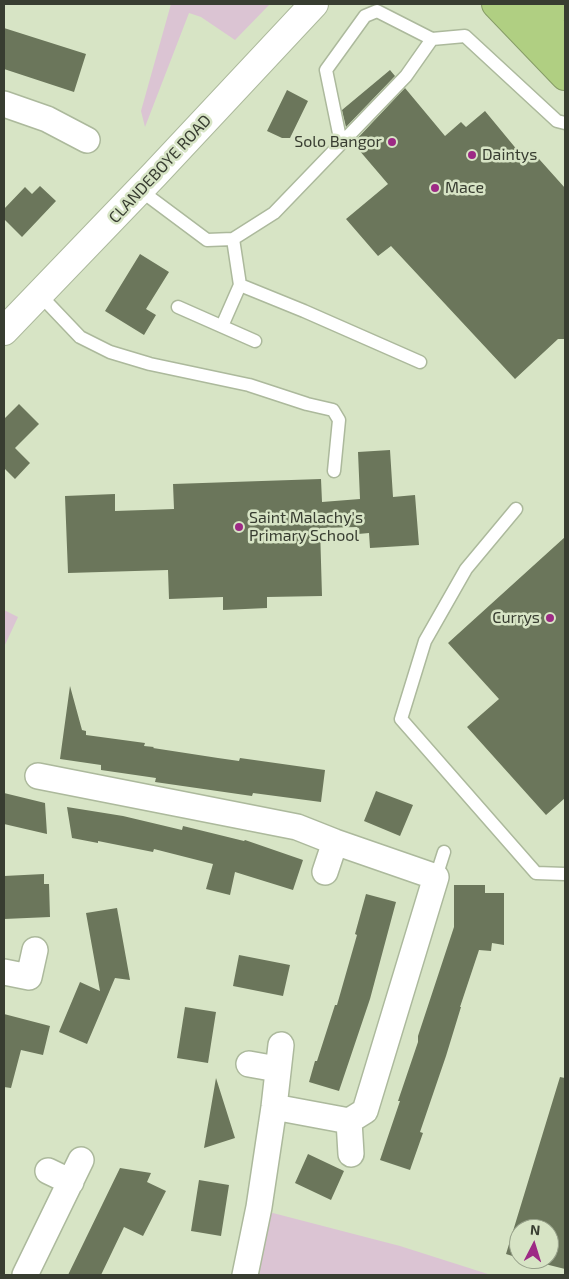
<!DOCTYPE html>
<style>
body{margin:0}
#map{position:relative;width:569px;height:1279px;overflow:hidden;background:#d7e4c5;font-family:"Exo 2",sans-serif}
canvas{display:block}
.frame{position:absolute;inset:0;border:5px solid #383d31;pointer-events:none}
.north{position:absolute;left:509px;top:1219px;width:50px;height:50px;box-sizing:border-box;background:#d7e4c5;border:1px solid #97a18a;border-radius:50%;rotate:5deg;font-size:14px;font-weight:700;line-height:20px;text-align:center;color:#383d31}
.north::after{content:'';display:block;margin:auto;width:18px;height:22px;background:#9d2a85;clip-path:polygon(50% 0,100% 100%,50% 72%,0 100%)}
</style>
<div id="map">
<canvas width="569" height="1279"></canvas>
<div class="frame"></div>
<div class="north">N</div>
</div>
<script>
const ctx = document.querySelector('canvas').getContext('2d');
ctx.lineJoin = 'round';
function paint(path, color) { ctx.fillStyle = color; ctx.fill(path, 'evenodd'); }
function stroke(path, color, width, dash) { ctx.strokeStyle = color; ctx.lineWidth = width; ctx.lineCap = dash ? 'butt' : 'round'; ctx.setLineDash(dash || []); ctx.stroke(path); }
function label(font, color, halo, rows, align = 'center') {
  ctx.font = font + ' "Exo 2",sans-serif'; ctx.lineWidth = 5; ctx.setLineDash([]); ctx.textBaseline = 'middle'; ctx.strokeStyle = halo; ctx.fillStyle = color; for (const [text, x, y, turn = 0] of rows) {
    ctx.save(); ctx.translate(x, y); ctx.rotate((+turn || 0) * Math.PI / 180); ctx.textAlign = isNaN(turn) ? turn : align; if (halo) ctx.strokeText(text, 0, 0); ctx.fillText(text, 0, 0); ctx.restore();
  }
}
const green = new Path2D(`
 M 171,4 L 270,4 L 235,40 L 201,17 L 189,13 L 145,127 L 141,111 Z
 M 4,610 L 18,617 L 4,647 Z
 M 269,1212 L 400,1246 L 491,1275 L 255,1275 Z`);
const building = new Path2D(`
 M 4,28 L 86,54 L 74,92 L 4,69 Z
 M 390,70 L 395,76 L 346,127 L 342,110 Z
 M 405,88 L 445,136 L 461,122 L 466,127 L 485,111 L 523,157 L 531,150 L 565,188 L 565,339 L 558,339 L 515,379 L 391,246 L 378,256 L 346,219 L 388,184 L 353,143 Z
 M 287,90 L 308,101 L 290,138 L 282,138 L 267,131 Z
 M 40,186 L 56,201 L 22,237 L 4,219 L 4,209 L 25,187 L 32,194 Z
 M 140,254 L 169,272 L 146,309 L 156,315 L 144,335 L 105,311 Z
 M 19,404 L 39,424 L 15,448 L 30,463 L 15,479 L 4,468 L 4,419 Z
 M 390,450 L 393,497 L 415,495 L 419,545 L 370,548 L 369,533 L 358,534 L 357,527 L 320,528 L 322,596 L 267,597 L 267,608 L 223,610 L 223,597 L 169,599 L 168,570 L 68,573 L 65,496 L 115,494 L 115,511 L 174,509 L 173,484 L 321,479 L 322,502 L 360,499 L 358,452 Z
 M 565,537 L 565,798 L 546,815 L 467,727 L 499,699 L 448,643 Z
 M 70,686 L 82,730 L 86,731 L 86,735 L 145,743 L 144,746 L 154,747 L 153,748 L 218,758 L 239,761 L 240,758 L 325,770 L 321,802 L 253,793 L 252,796 L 155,782 L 156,778 L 101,770 L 101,765 L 60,759 Z
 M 376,791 L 413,805 L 400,836 L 364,821 Z
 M 4,793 L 45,803 L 47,834 L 4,824 Z
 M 67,807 L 123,816 L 182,830 L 183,826 L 244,841 L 245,840 L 303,860 L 293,890 L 235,872 L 230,895 L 206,889 L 213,864 L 154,849 L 153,852 L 98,841 L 98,843 L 72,838 Z
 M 44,874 L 44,884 L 49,884 L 50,917 L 4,919 L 4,876 Z
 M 454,885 L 485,885 L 485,893 L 504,893 L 504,945 L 492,943 L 491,951 L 479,950 L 460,1007 L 461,1007 L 446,1056 L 420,1132 L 423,1133 L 410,1170 L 380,1160 L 400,1101 L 398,1101 L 418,1042 L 418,1036 L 454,927 Z
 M 366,894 L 396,902 L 370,999 L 339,1091 L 309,1082 L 315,1061 L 317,1061 L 335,1005 L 337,1005 L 357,935 L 355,934 Z
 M 117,908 L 130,980 L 115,978 L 87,1044 L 59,1032 L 80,982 L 100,991 L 86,913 Z
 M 239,955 L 290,965 L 283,996 L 233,986 Z
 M 185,1007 L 216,1012 L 208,1063 L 177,1058 Z
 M 4,1014 L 50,1026 L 43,1055 L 21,1050 L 11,1088 L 4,1087 Z
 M 560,1077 L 565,1078 L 565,1269 L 525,1259 L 549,1259 L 549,1229 L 519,1229 L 519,1258 L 506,1254 Z
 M 216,1078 L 235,1138 L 204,1148 Z
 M 308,1154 L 344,1171 L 331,1200 L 295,1183 Z
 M 120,1168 L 151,1173 L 147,1182 L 166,1191 L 143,1236 L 124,1227 L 101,1275 L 68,1275 Z
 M 199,1180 L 229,1185 L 221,1236 L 191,1231 Z`);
const lane = new Path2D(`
 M 341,143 L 326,70 L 365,16 L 377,11 L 432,39
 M 140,190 L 207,240 L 233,239 L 274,213 L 406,76 L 432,39 L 465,36 L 557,121 L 565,123
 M 233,239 L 240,285 L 304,311 L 420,362
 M 40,295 L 80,337 L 110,352 L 150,364 L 249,385 L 307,404 L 333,410 L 339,420 L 334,471
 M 178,307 L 255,341
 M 222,326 L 240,285
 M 516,509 L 466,569 L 425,641 L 401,719 L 536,873 L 565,874
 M 436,877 L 444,852`);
const street = new Path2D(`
 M 4,104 L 47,119 L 87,140
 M 38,776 L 297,827 L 335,842 L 436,877 L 365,1111 L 349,1121 L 274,1107
 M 325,872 L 335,842
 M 4,972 L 29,977 L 35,950
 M 249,1064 L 277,1069
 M 349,1121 L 351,1154
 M 48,1171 L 71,1182
 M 25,1275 L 81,1160
 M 245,1275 L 259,1207 L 274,1107 L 281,1045`);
const secondary = new Path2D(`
 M 4,331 L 154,175 L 314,4`);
const highway = new Path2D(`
 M 496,4 L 565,76
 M 529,4 L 565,42
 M 563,4 L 565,6`);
const markers = [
 [392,142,5,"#9d2a85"],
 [472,155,5,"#9d2a85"],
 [435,188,5,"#9d2a85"],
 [239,527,5,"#9d2a85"],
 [550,618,5,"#9d2a85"]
];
const poiNames = [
 ["Solo Bangor",382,142,"right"],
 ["Daintys",482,155],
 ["Mace",445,188],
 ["Saint Malachy's",249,518],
 ["Primary School",249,536],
 ["Currys",540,618,"right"]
];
const streetNames = [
 ["CLANDEBOYE ROAD",160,169,-47]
];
paint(green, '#dbc4d3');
paint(building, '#6b765b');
stroke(lane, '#acb99c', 15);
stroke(street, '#acb99c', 28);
stroke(secondary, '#acb99c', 30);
stroke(highway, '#869c66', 30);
stroke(lane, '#fff', 12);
stroke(street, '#fff', 25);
stroke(secondary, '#fff', 28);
stroke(highway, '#b0cf82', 28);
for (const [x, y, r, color] of markers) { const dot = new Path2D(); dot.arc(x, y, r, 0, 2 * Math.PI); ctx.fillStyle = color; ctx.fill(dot); stroke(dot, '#d7e4c5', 2); }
label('16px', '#383d31', '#d7e4c5', poiNames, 'left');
label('16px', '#383d31', '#d7e4c5', streetNames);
</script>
